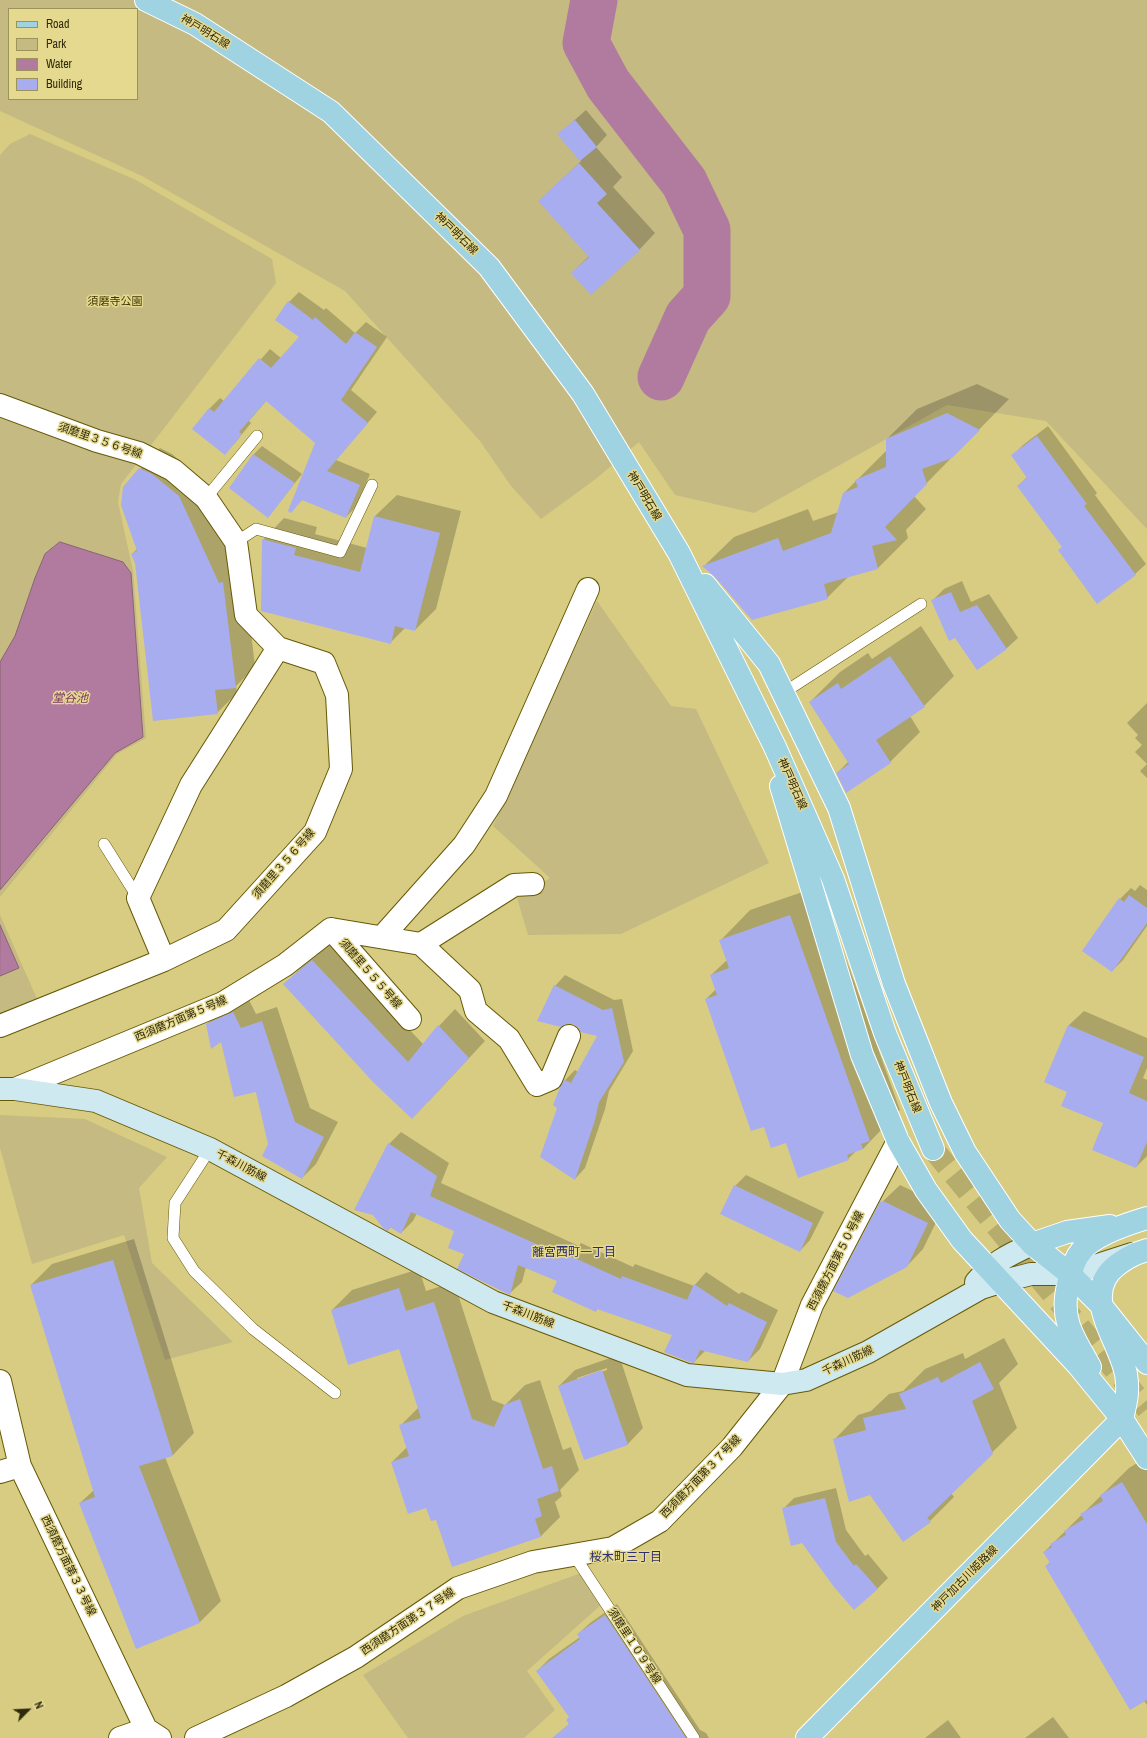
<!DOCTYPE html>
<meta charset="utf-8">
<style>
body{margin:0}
#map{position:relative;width:1147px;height:1738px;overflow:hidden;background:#d8cc83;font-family:"Archivo Narrow",sans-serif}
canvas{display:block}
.legend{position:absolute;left:8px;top:8px;width:130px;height:92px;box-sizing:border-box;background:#e5d98f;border:1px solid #9c935b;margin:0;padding:5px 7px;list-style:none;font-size:12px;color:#2f2a0c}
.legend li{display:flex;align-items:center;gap:8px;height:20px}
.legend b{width:20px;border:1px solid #9c935b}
.north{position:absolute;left:8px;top:1690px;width:40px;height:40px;-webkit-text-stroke:3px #e5d98f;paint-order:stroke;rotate:66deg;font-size:11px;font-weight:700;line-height:16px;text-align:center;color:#2f2a0c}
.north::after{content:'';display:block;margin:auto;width:14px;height:18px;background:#2f2a0c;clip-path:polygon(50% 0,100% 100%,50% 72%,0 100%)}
</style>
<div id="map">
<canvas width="1147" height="1738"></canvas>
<ul class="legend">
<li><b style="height:5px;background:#a0d3e2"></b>Road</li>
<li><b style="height:11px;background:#c4ba82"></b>Park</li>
<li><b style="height:11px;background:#b17b9f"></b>Water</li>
<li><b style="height:11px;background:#a7adef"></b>Building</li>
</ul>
<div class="north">N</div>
</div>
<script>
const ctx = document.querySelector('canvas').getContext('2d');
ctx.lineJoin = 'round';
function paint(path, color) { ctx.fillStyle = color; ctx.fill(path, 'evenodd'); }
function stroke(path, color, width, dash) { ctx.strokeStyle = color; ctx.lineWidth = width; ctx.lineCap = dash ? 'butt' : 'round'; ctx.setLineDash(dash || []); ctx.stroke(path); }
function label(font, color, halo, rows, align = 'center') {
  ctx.font = font + ' "Archivo Narrow","Noto Sans JP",sans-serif'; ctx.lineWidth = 3; ctx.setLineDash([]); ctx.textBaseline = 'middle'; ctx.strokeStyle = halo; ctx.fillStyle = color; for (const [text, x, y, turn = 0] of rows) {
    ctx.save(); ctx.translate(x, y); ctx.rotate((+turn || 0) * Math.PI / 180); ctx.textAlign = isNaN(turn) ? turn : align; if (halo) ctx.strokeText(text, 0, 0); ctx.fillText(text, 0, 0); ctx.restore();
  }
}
const green = new Path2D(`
 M 0,0 L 1147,0 L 1147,529 L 1046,421 L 947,405 L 754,513 L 675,495 L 639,442 L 597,478 L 541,519 L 511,486 L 480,441 L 345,291 L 142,176 L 0,111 ZM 9,9 L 137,9 L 137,99 L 9,99 Z
 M 30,134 L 136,180 L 272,259 L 276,283 L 121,484 L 118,502 L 133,571 L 146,738 L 117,754 L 0,897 L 0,155 L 10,144 Z
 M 597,601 L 671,706 L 696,709 L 769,863 L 621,934 L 528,935 L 517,898 L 550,878 L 493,826 Z
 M 0,915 L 38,1001 L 0,1016 Z
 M 0,1115 L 85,1119 L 167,1157 L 139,1188 L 152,1263 L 233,1342 L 165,1360 L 124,1235 L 32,1264 L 0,1148 Z
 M 581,1573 L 602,1604 L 527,1671 L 555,1710 L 524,1738 L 408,1738 L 363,1675 L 463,1616 Z`);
const water = new Path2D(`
 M 60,542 L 123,562 L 131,573 L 143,737 L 115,753 L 0,890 L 0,662 L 15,636 L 35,578 L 45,554 Z
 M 0,925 L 19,968 L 0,976 Z`);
const shadow = new Path2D(`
 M 586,110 L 607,135 L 596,147 L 622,177 L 613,187 L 655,233 L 639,250 L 572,273 L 589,256 L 539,201 L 581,161 L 559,134 Z
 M 299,292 L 324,310 L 326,308 L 355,333 L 366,322 L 387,337 L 351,390 L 377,412 L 336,460 L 370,474 L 356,507 L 346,517 L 303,499 L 291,511 L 316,443 L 267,400 L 249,421 L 251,423 L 235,443 L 225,454 L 194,429 L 210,408 L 220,398 L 224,401 L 270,349 L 281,358 L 300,336 L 289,302 Z
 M 977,384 L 1009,399 L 914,496 L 926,509 L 906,530 L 908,538 L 878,568 L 849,576 L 827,598 L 715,576 L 704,566 L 734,537 L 808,509 L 813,521 L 839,512 L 844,493 L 887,450 L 887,439 L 917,409 Z
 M 1048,426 L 1097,493 L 1095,495 L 1146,564 L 1135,574 L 1063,547 L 1018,486 L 1027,477 L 1012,456 L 1023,445 Z
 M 262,446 L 302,474 L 268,517 L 231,487 L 254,454 Z
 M 160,448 L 172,454 L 198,477 L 238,564 L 243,563 L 255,667 L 236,686 L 237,693 L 217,713 L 132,554 L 137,549 L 124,487 Z
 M 397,495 L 461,511 L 436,609 L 415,630 L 405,628 L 390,643 L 263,540 L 284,518 L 317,527 L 315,534 L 367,548 L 375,516 Z
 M 962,581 L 971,602 L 989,594 L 1018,638 L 1007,648 L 977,668 L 933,600 L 944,589 Z
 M 921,626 L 954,676 L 924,706 L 910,716 L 920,732 L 890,762 L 837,773 L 849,761 L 810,702 L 840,672 L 868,653 L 872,659 Z
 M 1147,703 L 1147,764 L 1135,752 L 1142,745 L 1135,738 L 1138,735 L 1127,723 Z
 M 1147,764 L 1147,778 L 1140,771 Z
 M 1140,885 L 1147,890 L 1147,926 L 1123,960 L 1112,971 L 1083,951 L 1120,899 L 1131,888 L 1135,891 Z
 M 820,886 L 900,1110 L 863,1149 L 857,1150 L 848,1159 L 787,1142 L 764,1126 L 706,999 L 716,989 L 711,975 L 727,960 L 720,941 L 750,910 Z
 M 329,945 L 424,1045 L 439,1026 L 455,1009 L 485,1041 L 428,1102 L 285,984 L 301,968 Z
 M 565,975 L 614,1000 L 622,999 L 633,1051 L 609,1091 L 605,1109 L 585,1168 L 575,1179 L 558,1107 L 562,1086 L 565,1080 L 575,1070 L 578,1072 L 599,1036 L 555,986 Z
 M 248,998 L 256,1014 L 277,1007 L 310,1108 L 338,1122 L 316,1164 L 302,1178 L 269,1144 L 256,1091 L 222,1041 L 207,1024 L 222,1009 Z
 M 1084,1011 L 1147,1038 L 1147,1068 L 1143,1078 L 1147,1080 L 1147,1156 L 1136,1167 L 1104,1123 L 1069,1092 L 1069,1025 Z
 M 401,1132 L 449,1163 L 441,1183 L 579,1246 L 581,1243 L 633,1267 L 635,1264 L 694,1286 L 706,1272 L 739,1294 L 742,1292 L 778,1310 L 760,1349 L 748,1361 L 706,1350 L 694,1362 L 673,1335 L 598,1308 L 596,1311 L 559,1280 L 526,1267 L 522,1282 L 509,1294 L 466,1254 L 455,1230 L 417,1213 L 413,1221 L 401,1233 L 391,1227 L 388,1230 L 389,1144 Z
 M 746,1175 L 824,1212 L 810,1240 L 800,1251 L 735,1186 Z
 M 900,1185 L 944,1206 L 923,1249 L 907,1266 L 881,1203 Z
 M 134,1239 L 194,1433 L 173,1455 L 165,1457 L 221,1601 L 200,1622 L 136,1647 L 80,1503 L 94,1490 L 31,1285 L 52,1264 Z
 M 419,1269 L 426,1291 L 454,1282 L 492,1400 L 505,1405 L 525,1385 L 540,1380 L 563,1450 L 571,1447 L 579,1470 L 560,1490 L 562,1496 L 555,1502 L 560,1517 L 540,1537 L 437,1518 L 392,1462 L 407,1447 L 400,1426 L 419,1407 L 400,1348 L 332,1310 L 352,1290 Z
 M 1004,1338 L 1018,1364 L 999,1383 L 1017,1428 L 951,1493 L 954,1497 L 930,1521 L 834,1440 L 858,1415 L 871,1411 L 889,1394 L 903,1391 L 925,1369 L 963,1353 L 965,1359 Z
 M 619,1355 L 643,1428 L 627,1445 L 559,1386 L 575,1370 ZM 607,1368 L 607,1370 L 577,1380 L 577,1378 Z
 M 1147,1457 L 1147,1705 L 1046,1566 L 1050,1562 L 1044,1552 L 1129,1468 Z
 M 836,1488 L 846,1530 L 865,1556 L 868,1554 L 888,1578 L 877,1589 L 802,1542 L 783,1509 L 794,1498 Z
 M 617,1604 L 700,1730 L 706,1733 L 709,1738 L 553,1738 L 570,1723 L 570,1717 L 537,1671 L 549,1659 L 580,1637 L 578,1634 L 590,1623 Z
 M 1053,1717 L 1069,1738 L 1025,1738 Z
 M 948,1720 L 961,1738 L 925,1738 Z`);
const river = new Path2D(`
 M 594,0 L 586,43 L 608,84 L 684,182 L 707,230 L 707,296 L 688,317 L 661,377`);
const building = new Path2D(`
 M 575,120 L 597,147 L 580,161 L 557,134 Z
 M 579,163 L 607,194 L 597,203 L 640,250 L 591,295 L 571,273 L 589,257 L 538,201 Z
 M 288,301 L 313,320 L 315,317 L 346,344 L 355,332 L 377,347 L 341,400 L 368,423 L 327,471 L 360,485 L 346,518 L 302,500 L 291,513 L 288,511 L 315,443 L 266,401 L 239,432 L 242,434 L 225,455 L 192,429 L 209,408 L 214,412 L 259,358 L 271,368 L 299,337 L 275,320 Z
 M 947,413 L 980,430 L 952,458 L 922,469 L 927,484 L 885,527 L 897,540 L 872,546 L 878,569 L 824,584 L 828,599 L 752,620 L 715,577 L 702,566 L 778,538 L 783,551 L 831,533 L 843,493 L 858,487 L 855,480 L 886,467 L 886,439 Z
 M 1037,436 L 1087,504 L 1084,506 L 1136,575 L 1097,604 L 1058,550 L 1062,547 L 1017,486 L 1027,478 L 1011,455 Z
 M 253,454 L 295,483 L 268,518 L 229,488 Z
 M 139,468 L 152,474 L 179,496 L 219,583 L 223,582 L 236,688 L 215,690 L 218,714 L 153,721 L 135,563 L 131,554 L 137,551 L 121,505 L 123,487 Z
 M 374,516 L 440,533 L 415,631 L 395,626 L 391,644 L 261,611 L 262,539 L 296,548 L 294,555 L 360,572 Z
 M 951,592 L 960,612 L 977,605 L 1007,649 L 977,670 L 955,638 L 949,641 L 931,600 Z
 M 890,656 L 925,707 L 876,740 L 891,763 L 846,793 L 836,773 L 849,764 L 809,702 L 838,683 L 841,689 Z
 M 1129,895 L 1147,908 L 1147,923 L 1112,972 L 1082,951 L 1119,898 L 1124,902 Z
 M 790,915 L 870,1141 L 861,1144 L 863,1149 L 847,1155 L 849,1160 L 798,1178 L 786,1143 L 771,1148 L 764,1127 L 751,1131 L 705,999 L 717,995 L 710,975 L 729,968 L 719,940 Z
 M 312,960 L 408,1062 L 438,1025 L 469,1058 L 412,1119 L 374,1083 L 283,984 Z
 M 554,985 L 603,1010 L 612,1008 L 624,1062 L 599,1102 L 595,1120 L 575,1180 L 540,1157 L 557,1108 L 553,1105 L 561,1085 L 564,1080 L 571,1083 L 597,1036 L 580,1032 L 579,1028 L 573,1024 L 567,1024 L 561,1027 L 537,1021 Z
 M 233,1012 L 241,1028 L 262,1021 L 295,1122 L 324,1137 L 302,1179 L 262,1156 L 268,1144 L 256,1092 L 234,1097 L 221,1042 L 211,1049 L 206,1024 Z
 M 1068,1025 L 1144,1057 L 1129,1093 L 1147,1101 L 1147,1142 L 1136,1168 L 1092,1150 L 1103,1123 L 1061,1106 L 1067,1092 L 1044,1082 Z
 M 388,1143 L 437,1176 L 430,1196 L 567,1258 L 568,1255 L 621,1279 L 622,1276 L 687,1300 L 694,1284 L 727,1306 L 729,1303 L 767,1322 L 748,1362 L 700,1350 L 694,1363 L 692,1363 L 664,1352 L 672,1335 L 597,1309 L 596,1312 L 552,1292 L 557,1281 L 518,1265 L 510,1295 L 457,1269 L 464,1254 L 448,1248 L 454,1231 L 411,1212 L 401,1234 L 390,1227 L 388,1231 L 383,1228 L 373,1215 L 354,1210 Z
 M 734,1185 L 813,1223 L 800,1252 L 720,1214 Z
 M 883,1201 L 928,1223 L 907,1267 L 848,1298 L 833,1291 L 880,1202 Z
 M 113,1260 L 173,1456 L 139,1466 L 200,1623 L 136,1649 L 79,1503 L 95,1497 L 30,1285 Z
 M 399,1288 L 406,1311 L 434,1302 L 472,1419 L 494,1427 L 504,1405 L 520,1399 L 543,1469 L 552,1466 L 559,1491 L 537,1499 L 542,1516 L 535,1519 L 541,1537 L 452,1567 L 436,1520 L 431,1521 L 426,1508 L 408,1514 L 391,1462 L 409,1456 L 399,1425 L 421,1418 L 399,1349 L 348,1365 L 331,1310 Z
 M 980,1362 L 994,1389 L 972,1401 L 993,1454 L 927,1518 L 931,1522 L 903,1542 L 870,1495 L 849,1502 L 833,1439 L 866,1430 L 863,1418 L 906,1409 L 899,1394 L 938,1377 L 941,1383 Z
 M 602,1370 L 628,1445 L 584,1460 L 558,1386 Z
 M 1122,1482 L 1147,1524 L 1147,1700 L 1130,1710 L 1045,1566 L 1050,1563 L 1043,1552 L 1052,1547 L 1050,1544 L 1066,1535 L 1064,1531 L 1084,1519 L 1080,1514 L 1103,1501 L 1100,1495 Z
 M 825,1498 L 836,1542 L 854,1566 L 856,1564 L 878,1589 L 854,1610 L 834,1587 L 802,1543 L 791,1546 L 782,1508 Z
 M 605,1615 L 686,1738 L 552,1738 L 569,1724 L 566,1720 L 569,1717 L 536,1671 L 580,1639 L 577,1634 Z`);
const primaryTunnel = new Path2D(`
 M 933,1149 L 1147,1409`);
const lane = new Path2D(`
 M 206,498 L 257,436
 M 236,542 L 256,529 L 340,552 L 372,485
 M 783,693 L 921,604
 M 104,844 L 138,898
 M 210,1149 L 175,1203 L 173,1238 L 194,1271 L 253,1329 L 335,1393
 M 574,1555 L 694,1738`);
const street = new Path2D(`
 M 0,405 L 97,441 L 139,453 L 173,470 L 206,498 L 236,542 L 246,615 L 278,648 L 324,663 L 337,695 L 341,769 L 315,832 L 226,930 L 164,960 L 0,1026
 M 331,929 L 410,1019
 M 382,937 L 464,845 L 496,796 L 588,589
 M 421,944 L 470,990 L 476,1011 L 509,1039 L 537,1085 L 551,1079 L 569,1036
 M 164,960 L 138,898 L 191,785 L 278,648
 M 15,1089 L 223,1003 L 285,965 L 331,929 L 421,944 L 514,885 L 533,884
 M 0,1381 L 20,1466 L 146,1729 L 160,1738
 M 0,1472 L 20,1466
 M 120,1738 L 146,1729
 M 196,1738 L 286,1696 L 356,1657 L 458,1588 L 533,1562 L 613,1548 L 660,1521 L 732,1447 L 782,1384 L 812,1305 L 898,1141`);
const secondary = new Path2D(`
 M 0,1089 L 15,1089 L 96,1101 L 210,1149 L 493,1302 L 687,1375 L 782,1384 L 806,1380 L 868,1352 L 981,1288 L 1000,1282 L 1031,1274 L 1070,1274 L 1132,1254
 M 976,1282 C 993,1262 1009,1255 1032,1244`);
const primary = new Path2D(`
 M 146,0 L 195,24 L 331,112 L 489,267 L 583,394 L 679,553 L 775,747 L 833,879 L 885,1033 L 933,1149
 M 705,585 L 769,664 L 839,808 L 894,984 L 941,1103 L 965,1152 L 1010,1220 L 1032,1244 L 1070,1274 L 1100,1304 L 1147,1363
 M 781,786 L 862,1055 L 898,1141 L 926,1190 L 962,1240 L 1078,1365 L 1122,1419 L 1147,1458
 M 1032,1244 L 1067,1232 L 1110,1226
 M 1090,1367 C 1083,1354 1074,1340 1069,1326 C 1064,1310 1065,1297 1069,1281 C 1071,1271 1075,1258 1082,1250 C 1096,1234 1127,1224 1147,1218
 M 807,1738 L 1122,1419 C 1126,1402 1129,1392 1126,1374 C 1119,1339 1079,1294 1117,1265 C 1128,1257 1134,1254 1147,1250`);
const streetNames = [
 ["神戸明石線",205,32,31],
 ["神戸明石線",456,234,44],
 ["須磨里３５６号線",100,441,19],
 ["神戸明石線",644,496,59],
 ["神戸明石線",792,784,66],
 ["須磨里３５６号線",284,864,-49],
 ["須磨里５５５号線",370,974,49],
 ["西須磨方面第５号線",181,1019,-23],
 ["神戸明石線",907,1087,68],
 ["千森川筋線",241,1166,28],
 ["西須磨方面第５０号線",836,1261,-63],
 ["千森川筋線",528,1315,21],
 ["千森川筋線",848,1361,-25],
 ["西須磨方面第３７号線",701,1477,-46],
 ["西須磨方面第３３号線",68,1566,64],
 ["神戸加古川姫路線",965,1579,-45],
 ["西須磨方面第３７号線",408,1622,-34],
 ["須磨里１０９号線",634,1646,57]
];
const parkNames = [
 ["須磨寺公園",115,302]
];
const waterNames = [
 ["堂谷池",70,699]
];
const neighbourhoodNames = [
 ["離宮西町一丁目",574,1253],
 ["桜木町三丁目",626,1558]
];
paint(green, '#c4ba82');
paint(water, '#b17b9f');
stroke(water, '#8a6373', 1);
paint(shadow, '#0003');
stroke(river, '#b17b9f', 47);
paint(building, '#a7adef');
stroke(primaryTunnel, '#b6ac6b', 22, [22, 11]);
stroke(lane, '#665905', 12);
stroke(street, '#665905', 24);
stroke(secondary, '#665905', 24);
stroke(primary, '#fff', 24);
stroke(lane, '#fff', 11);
stroke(street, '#fff', 22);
stroke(secondary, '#cfe9f1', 22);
stroke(primary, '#a0d3e2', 22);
label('11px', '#2f2a0c', '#e5d98f', streetNames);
label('11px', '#403803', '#e5d98f', parkNames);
label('italic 12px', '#7c3869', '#e5d98f', waterNames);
label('12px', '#2e2e69', '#e5d98f', neighbourhoodNames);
</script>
